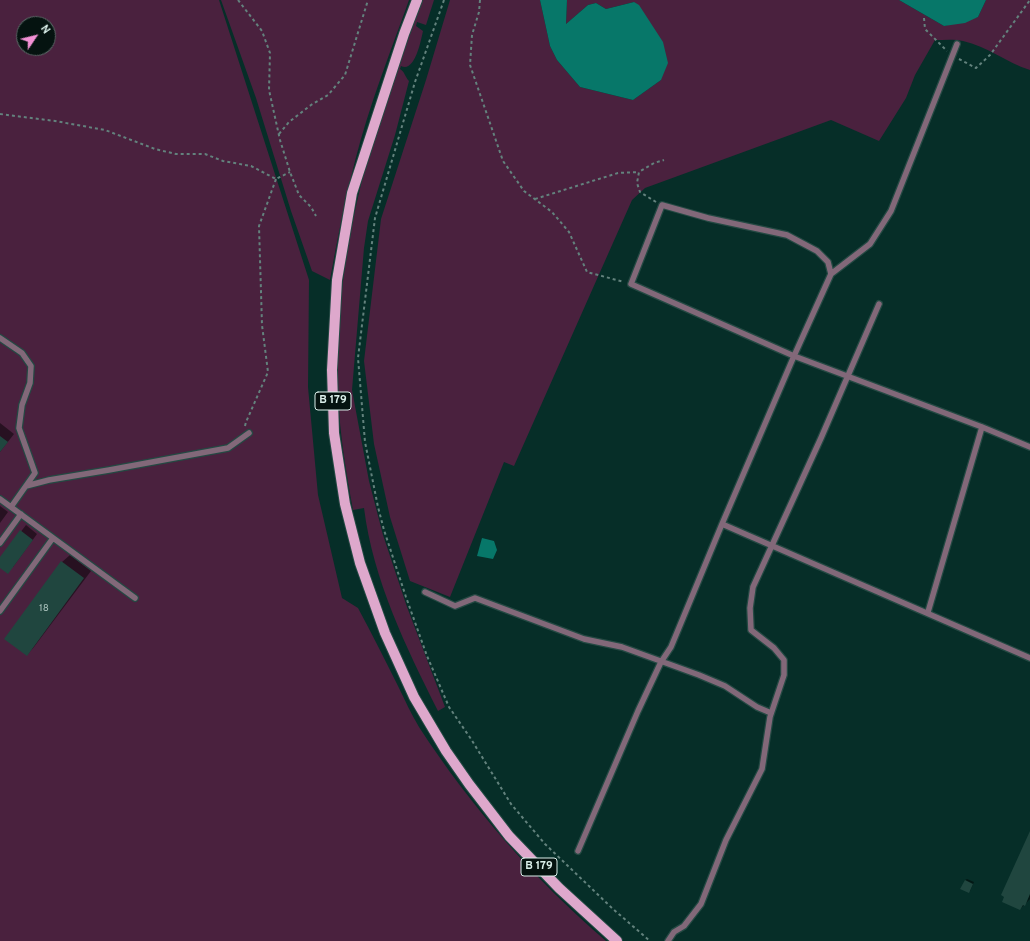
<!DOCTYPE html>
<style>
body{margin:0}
#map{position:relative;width:1030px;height:941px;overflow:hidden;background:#062e28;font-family:Overpass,sans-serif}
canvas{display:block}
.north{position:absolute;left:16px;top:16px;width:40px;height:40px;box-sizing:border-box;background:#051310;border:1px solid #5a6b67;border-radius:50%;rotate:55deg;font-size:11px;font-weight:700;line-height:16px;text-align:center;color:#daeee9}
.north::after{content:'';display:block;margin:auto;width:14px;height:18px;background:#f391d5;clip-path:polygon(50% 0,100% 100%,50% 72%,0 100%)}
</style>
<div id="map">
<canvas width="1030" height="941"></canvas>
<div class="north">N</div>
</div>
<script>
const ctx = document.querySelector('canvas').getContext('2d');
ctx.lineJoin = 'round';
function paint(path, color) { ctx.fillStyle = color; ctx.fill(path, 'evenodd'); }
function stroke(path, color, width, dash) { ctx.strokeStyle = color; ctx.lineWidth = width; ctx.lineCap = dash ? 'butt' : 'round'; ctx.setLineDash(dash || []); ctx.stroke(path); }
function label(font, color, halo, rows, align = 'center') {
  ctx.font = font + ' Overpass,sans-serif'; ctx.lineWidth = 4; ctx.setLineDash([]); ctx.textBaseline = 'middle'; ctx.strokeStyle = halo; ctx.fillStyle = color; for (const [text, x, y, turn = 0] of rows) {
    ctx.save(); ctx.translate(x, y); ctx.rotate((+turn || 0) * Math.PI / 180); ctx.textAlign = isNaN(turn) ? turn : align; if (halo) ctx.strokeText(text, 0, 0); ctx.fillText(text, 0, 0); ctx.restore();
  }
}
const green = new Path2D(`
 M 0,0 L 219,0 L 309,280 L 308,387 L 318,495 L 342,598 L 358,608 C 372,634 385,660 398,686 C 405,700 411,714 419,727 C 471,807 534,879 606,941 L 0,941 ZM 24,24 L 48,24 L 48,48 L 24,48 Z
 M 221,0 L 409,0 C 390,53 369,106 355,161 C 345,200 337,240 330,280 L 312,271 L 291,211 L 256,98 Z
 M 422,0 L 434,0 L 426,25 L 417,22 L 416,26 L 423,31 C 421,40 415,73 401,66 L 400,69 C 405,72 405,77 409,81 L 395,135 L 368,221 L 364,248 L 352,390 L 369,481 L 383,535 L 407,607 L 445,707 L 438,711 C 406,647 373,580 364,508 L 353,510 C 346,472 340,435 338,396 C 334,310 349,220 374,137 C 389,91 406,45 422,0 Z
 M 450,0 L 540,0 L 550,46 L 557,60 L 580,87 L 633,100 L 661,80 L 634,2 L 606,9 L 596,3 L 588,5 L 566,24 L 567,0 L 899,0 L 944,26 L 978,17 L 986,0 L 1030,0 L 1030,70 C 1007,63 987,46 963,41 C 955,39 944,40 935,40 L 915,75 L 906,98 L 879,141 L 831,120 L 645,188 L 632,200 L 514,466 L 504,462 L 450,597 L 410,581 L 390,517 L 374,444 L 364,361 L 381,219 L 426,80 Z`);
const water = new Path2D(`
 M 540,0 L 567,0 L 566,24 L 588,5 L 596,3 L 606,9 L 634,2 L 639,5 L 663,42 L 668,63 L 661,80 L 633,100 L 580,87 L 557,60 L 550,46 Z
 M 899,0 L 986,0 L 978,17 L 965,23 L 944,26 Z
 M 482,538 L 494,541 L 497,550 L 493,559 L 477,556 Z`);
const shadow = new Path2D(`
 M 0,423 L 14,434 L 0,452 Z
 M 0,506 L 8,512 L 0,523 Z
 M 26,525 L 37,534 L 13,567 L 0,567 L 0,559 Z
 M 70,555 L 91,571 L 34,647 L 27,655 L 62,562 Z
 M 1030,833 L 1030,899 L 1020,909 Z
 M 967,879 L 974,882 L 970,891 L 965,880 Z`);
const building = new Path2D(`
 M 0,436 L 8,442 L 0,452 Z
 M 20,530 L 33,540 L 8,574 L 0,568 L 0,557 Z
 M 61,561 L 84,578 L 27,656 L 4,639 Z
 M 1030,831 L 1030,894 L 1025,906 L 1023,905 L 1020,910 L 1002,902 L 1004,897 L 1001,895 Z
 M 965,880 L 973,884 L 969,893 L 960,889 Z`);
const path = new Path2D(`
 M 238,0 L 262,31 L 270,53 L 269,90 L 280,140 L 290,172 L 299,195 L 311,207 L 316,216
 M 444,0 L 415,82 L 375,218 L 358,358 L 365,442 L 378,507 L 384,530 L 406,597 L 427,656 L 449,707 L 471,739 L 511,804 L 545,844 L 613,909 L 650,941
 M 480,0 L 479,12 L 472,35 L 470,65 L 503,161 L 524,191 L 552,212 L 569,232 L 587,272 L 624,282
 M 924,18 L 925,29 L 947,51
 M 959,59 L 976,68 L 990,55 L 1030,0
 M 0,114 L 55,121 L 105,130 L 155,149 L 176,154 L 205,154 L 223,161 L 251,166 L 276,179 L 290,172
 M 279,134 L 289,122 L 311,105 L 328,95 L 345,75 L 368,0
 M 535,199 L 618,173 L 639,172
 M 656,202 L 640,192 L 637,183 L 639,172 L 654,163 L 664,160
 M 245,426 L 246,422 L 268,372 L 262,325 L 259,226 L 276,179`);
const lane = new Path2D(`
 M 831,274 L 828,262 L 817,251 L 787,235 L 708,218 L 662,205 L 631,284 L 794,356 L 982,427 L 1030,447
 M 0,338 L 22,353 L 31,366 L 30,383 L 22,405 L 19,428 L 35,473 L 11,507
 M 26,486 L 49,480 L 109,470 L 228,448 L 249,433
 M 0,499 L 135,598
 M 722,524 L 1030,658
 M 0,543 L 21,514
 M 425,592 L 455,606 L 475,598 L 584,639 L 622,647 L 699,675 L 725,686 L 757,707 L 771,713
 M 0,611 L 53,538
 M 928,612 L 982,427
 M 578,851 L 638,711 L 661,662 L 671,647 L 722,524 L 794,356 L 831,274 L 870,244 L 891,211 L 957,44
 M 668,941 L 674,932 L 684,926 L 701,904 L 726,840 L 762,769 L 770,717 L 784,675 L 784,660 L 774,648 L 751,630 L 750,608 L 753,587 L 821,438 L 879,304`);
const primary = new Path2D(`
 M 417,0 L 404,34 L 352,193 L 337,280 L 332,370 L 334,433 L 345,504 L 360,563 L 385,633 L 414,697 L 446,751 L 469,784 L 509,836 L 559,888 L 617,941`);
const numberNames = [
 ["18",44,609]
];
const shields = [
 [333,401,36],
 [539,867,36]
];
const shieldNames = [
 ["B 179",333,401],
 ["B 179",539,867]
];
paint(green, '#4a213e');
paint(water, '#077769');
paint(shadow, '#0007');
paint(building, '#20463f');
stroke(lane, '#244943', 8);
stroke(primary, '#244943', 12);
stroke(path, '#63827d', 2, [3, 3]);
stroke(lane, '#826879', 5.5);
stroke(primary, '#dea8cc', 10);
label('10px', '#acc4be', null, numberNames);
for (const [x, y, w] of shields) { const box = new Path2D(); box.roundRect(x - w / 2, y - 9, w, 18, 3); ctx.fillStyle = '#051310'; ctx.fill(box); stroke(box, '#daeee9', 1); }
label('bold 11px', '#daeee9', null, shieldNames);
</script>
